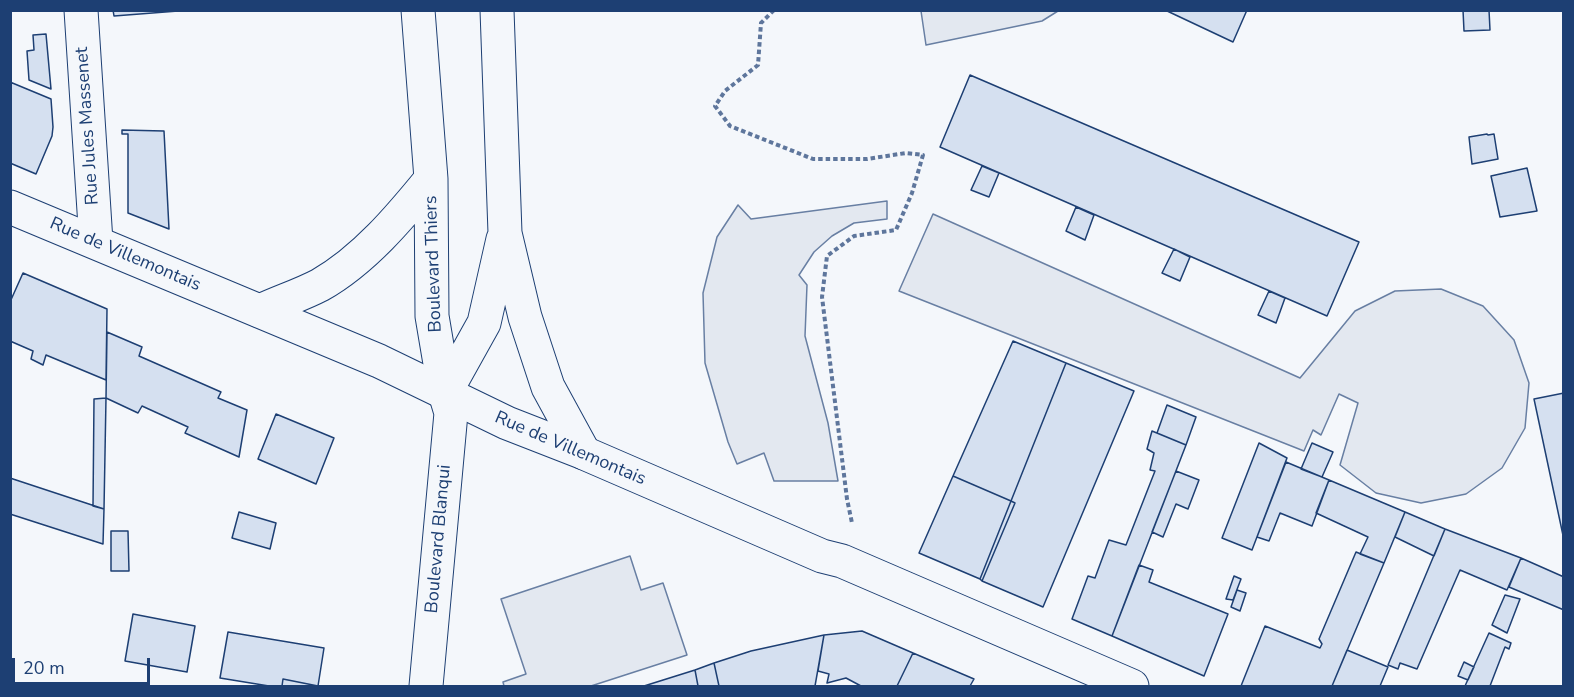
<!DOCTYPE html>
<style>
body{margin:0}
#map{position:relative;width:1574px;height:697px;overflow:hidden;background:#f4f7fb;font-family:"Nunito Sans",sans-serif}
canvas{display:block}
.frame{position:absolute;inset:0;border:12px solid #1d3f73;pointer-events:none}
.scale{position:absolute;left:12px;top:658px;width:138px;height:27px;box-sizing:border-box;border:3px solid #1d3f73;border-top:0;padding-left:8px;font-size:18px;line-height:21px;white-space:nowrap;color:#1d3f73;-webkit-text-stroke:4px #f4f7fb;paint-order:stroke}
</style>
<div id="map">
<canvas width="1574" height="697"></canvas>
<div class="frame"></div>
<div class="scale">20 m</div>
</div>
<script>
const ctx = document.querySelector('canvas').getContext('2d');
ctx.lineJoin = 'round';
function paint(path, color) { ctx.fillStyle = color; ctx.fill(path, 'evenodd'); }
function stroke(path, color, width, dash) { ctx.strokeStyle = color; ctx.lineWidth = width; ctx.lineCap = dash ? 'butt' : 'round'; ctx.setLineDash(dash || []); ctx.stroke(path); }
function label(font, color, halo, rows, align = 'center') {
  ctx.font = font + ' "Nunito Sans",sans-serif'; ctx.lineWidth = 4.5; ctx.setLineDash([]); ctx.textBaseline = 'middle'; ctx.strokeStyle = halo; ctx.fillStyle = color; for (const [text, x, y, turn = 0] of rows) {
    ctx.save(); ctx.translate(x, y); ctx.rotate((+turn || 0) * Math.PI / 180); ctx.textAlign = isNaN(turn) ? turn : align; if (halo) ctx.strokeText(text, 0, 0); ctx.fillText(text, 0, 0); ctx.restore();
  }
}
const parking = new Path2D(`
 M 921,11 L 921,10 L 1058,11 L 1042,21 L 926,45 Z
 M 887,201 L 887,219 L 854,223 L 832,236 L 814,252 L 799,275 L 807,285 L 805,336 L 828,423 L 838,481 L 774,481 L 764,453 L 737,464 L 728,442 L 705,363 L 703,293 L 717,237 L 738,205 L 751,219 Z
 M 933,214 L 1300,378 L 1355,311 L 1395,291 L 1441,289 L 1483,306 L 1514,340 L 1529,383 L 1525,428 L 1502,468 L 1466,494 L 1421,503 L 1376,493 L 1340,465 L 1358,403 L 1339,394 L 1321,435 L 1313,430 L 1304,451 L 899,291 Z
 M 630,556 L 641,590 L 663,583 L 687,655 L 591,686 L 504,686 L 503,682 L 526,674 L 501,599 Z`);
const building = new Path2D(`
 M 113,10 L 191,10 L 114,16 Z
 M 1165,10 L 1247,10 L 1233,42 Z
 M 1463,10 L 1489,10 L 1490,30 L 1464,31 Z
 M 46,34 L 51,89 L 29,80 L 27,51 L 34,50 L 33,35 Z
 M 970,75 L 1359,242 L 1327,316 L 940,147 Z
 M 10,82 L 51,99 L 53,127 L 52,136 L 36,174 L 10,163 Z
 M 122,130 L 164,131 L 169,229 L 128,213 L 128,134 L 122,134 Z
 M 1487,134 L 1488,135 L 1494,134 L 1498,159 L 1472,164 L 1469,137 Z
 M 982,166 L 999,173 L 989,197 L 971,190 Z
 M 1527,168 L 1537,211 L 1500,217 L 1491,176 Z
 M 1076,207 L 1094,215 L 1085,240 L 1066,231 Z
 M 1174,249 L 1190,257 L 1180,281 L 1162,273 Z
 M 23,273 L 107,309 L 106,380 L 46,355 L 43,365 L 31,359 L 33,351 L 10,341 L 10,302 Z
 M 1269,291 L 1285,298 L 1276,323 L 1258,315 Z
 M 107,332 L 142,347 L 139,356 L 221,392 L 218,398 L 247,410 L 239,457 L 185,433 L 188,427 L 142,406 L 138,413 L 106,398 Z
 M 1013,341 L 1066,363 L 1011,501 L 953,476 Z
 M 1066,363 L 1134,391 L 1043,607 L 982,581 L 1015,503 L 1011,501 Z
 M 1564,393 L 1564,540 L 1534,399 Z
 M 106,398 L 104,509 L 93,506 L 94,399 Z
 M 1167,405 L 1196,417 L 1186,445 L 1157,433 Z
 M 276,414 L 334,438 L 316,484 L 258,459 Z
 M 1152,431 L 1186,445 L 1112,636 L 1072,619 L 1088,576 L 1095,578 L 1109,540 L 1126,545 L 1155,471 L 1150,470 L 1154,453 L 1147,449 Z
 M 1259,443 L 1287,458 L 1252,550 L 1222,538 Z
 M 1312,443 L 1333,452 L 1322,477 L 1301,469 Z
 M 1286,462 L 1329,480 L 1312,526 L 1280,513 L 1269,541 L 1257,537 Z
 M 1176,471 L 1199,480 L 1188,509 L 1176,504 L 1163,537 L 1152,532 Z
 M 953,476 L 1011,501 L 980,579 L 919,553 Z
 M 10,478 L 104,509 L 103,544 L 10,514 Z
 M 1329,480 L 1405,512 L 1384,563 L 1360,554 L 1368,537 L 1316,513 Z
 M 1011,501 L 1015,503 L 982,581 L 980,579 Z
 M 239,512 L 276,523 L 270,549 L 232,538 Z
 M 1405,512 L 1445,529 L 1434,556 L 1395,537 Z
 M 1445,529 L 1521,558 L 1507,590 L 1460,570 L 1417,669 L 1400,663 L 1398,669 L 1388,665 Z
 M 111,531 L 128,531 L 129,571 L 111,571 Z
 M 1356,552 L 1384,563 L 1332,686 L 1241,686 L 1265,626 L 1320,648 L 1322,644 L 1319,639 Z
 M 1521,558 L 1564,577 L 1564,610 L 1509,587 Z
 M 1139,565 L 1153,570 L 1149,582 L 1228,614 L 1204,676 L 1112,636 Z
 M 1234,576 L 1241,579 L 1233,600 L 1226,599 Z
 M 1237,590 L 1246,593 L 1240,611 L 1231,607 Z
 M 1505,595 L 1520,599 L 1507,633 L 1492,625 Z
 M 133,614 L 195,626 L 187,672 L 125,661 Z
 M 862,631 L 913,653 L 897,686 L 861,686 L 846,678 L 827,683 L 829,674 L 818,671 L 824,635 Z
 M 228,632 L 324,648 L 318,686 L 283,679 L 282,686 L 269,686 L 220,678 Z
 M 1489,633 L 1511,643 L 1509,649 L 1505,647 L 1490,686 L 1465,686 Z
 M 824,635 L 815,686 L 719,686 L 714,663 L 751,651 Z
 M 1347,650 L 1388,667 L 1380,686 L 1332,686 Z
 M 913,653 L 974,679 L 970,686 L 897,686 Z
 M 1464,662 L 1474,667 L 1468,680 L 1458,676 Z
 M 714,663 L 719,686 L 698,686 L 695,670 Z
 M 695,670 L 698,686 L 644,686 Z
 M 283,679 L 318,686 L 282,686 Z`);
const path = new Path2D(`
 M 774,10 L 761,23 L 758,65 L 725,91 L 715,106 L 730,126 L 813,159 L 867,159 L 906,153 L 923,155 L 912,193 L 896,230 L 854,236 L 827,256 L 822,297 L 847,499 L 852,523`);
const minor = new Path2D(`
 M 81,10 L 96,242`);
const tertiary = new Path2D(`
 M 426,686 L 451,413 L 445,393`);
const secondary = new Path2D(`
 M 418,10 L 431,179 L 432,316 L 445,393
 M 497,10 L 505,233 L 525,317 L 548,387 L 584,453
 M 260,311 C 279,302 301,295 320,285 C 364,260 400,217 431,179
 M 445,393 L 484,323 L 503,239`);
const primary = new Path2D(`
 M 10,207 L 379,361 L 507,423 L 584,453 L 822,556 L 842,561 L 1132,686`);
const streetNames = [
 ["Rue Jules Massenet",88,126,-94],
 ["Rue de Villemontais",125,255,23],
 ["Boulevard Thiers",434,264,-92],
 ["Rue de Villemontais",570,449,23],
 ["Boulevard Blanqui",439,539,-85]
];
paint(parking, '#e3e8f0');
stroke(parking, '#687fa3', 1.5);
paint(building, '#d5e0f0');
stroke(building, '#1d3f73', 1.5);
stroke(minor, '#1d3f73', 35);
stroke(tertiary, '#1d3f73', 35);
stroke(secondary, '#1d3f73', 35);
stroke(primary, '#1d3f73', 35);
stroke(path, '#5e769c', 4, [4.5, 3]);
stroke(minor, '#f4f7fb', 33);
stroke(tertiary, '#f4f7fb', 33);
stroke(secondary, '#f4f7fb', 33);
stroke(primary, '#f4f7fb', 33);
label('18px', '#1d3f73', '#f4f7fb', streetNames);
</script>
